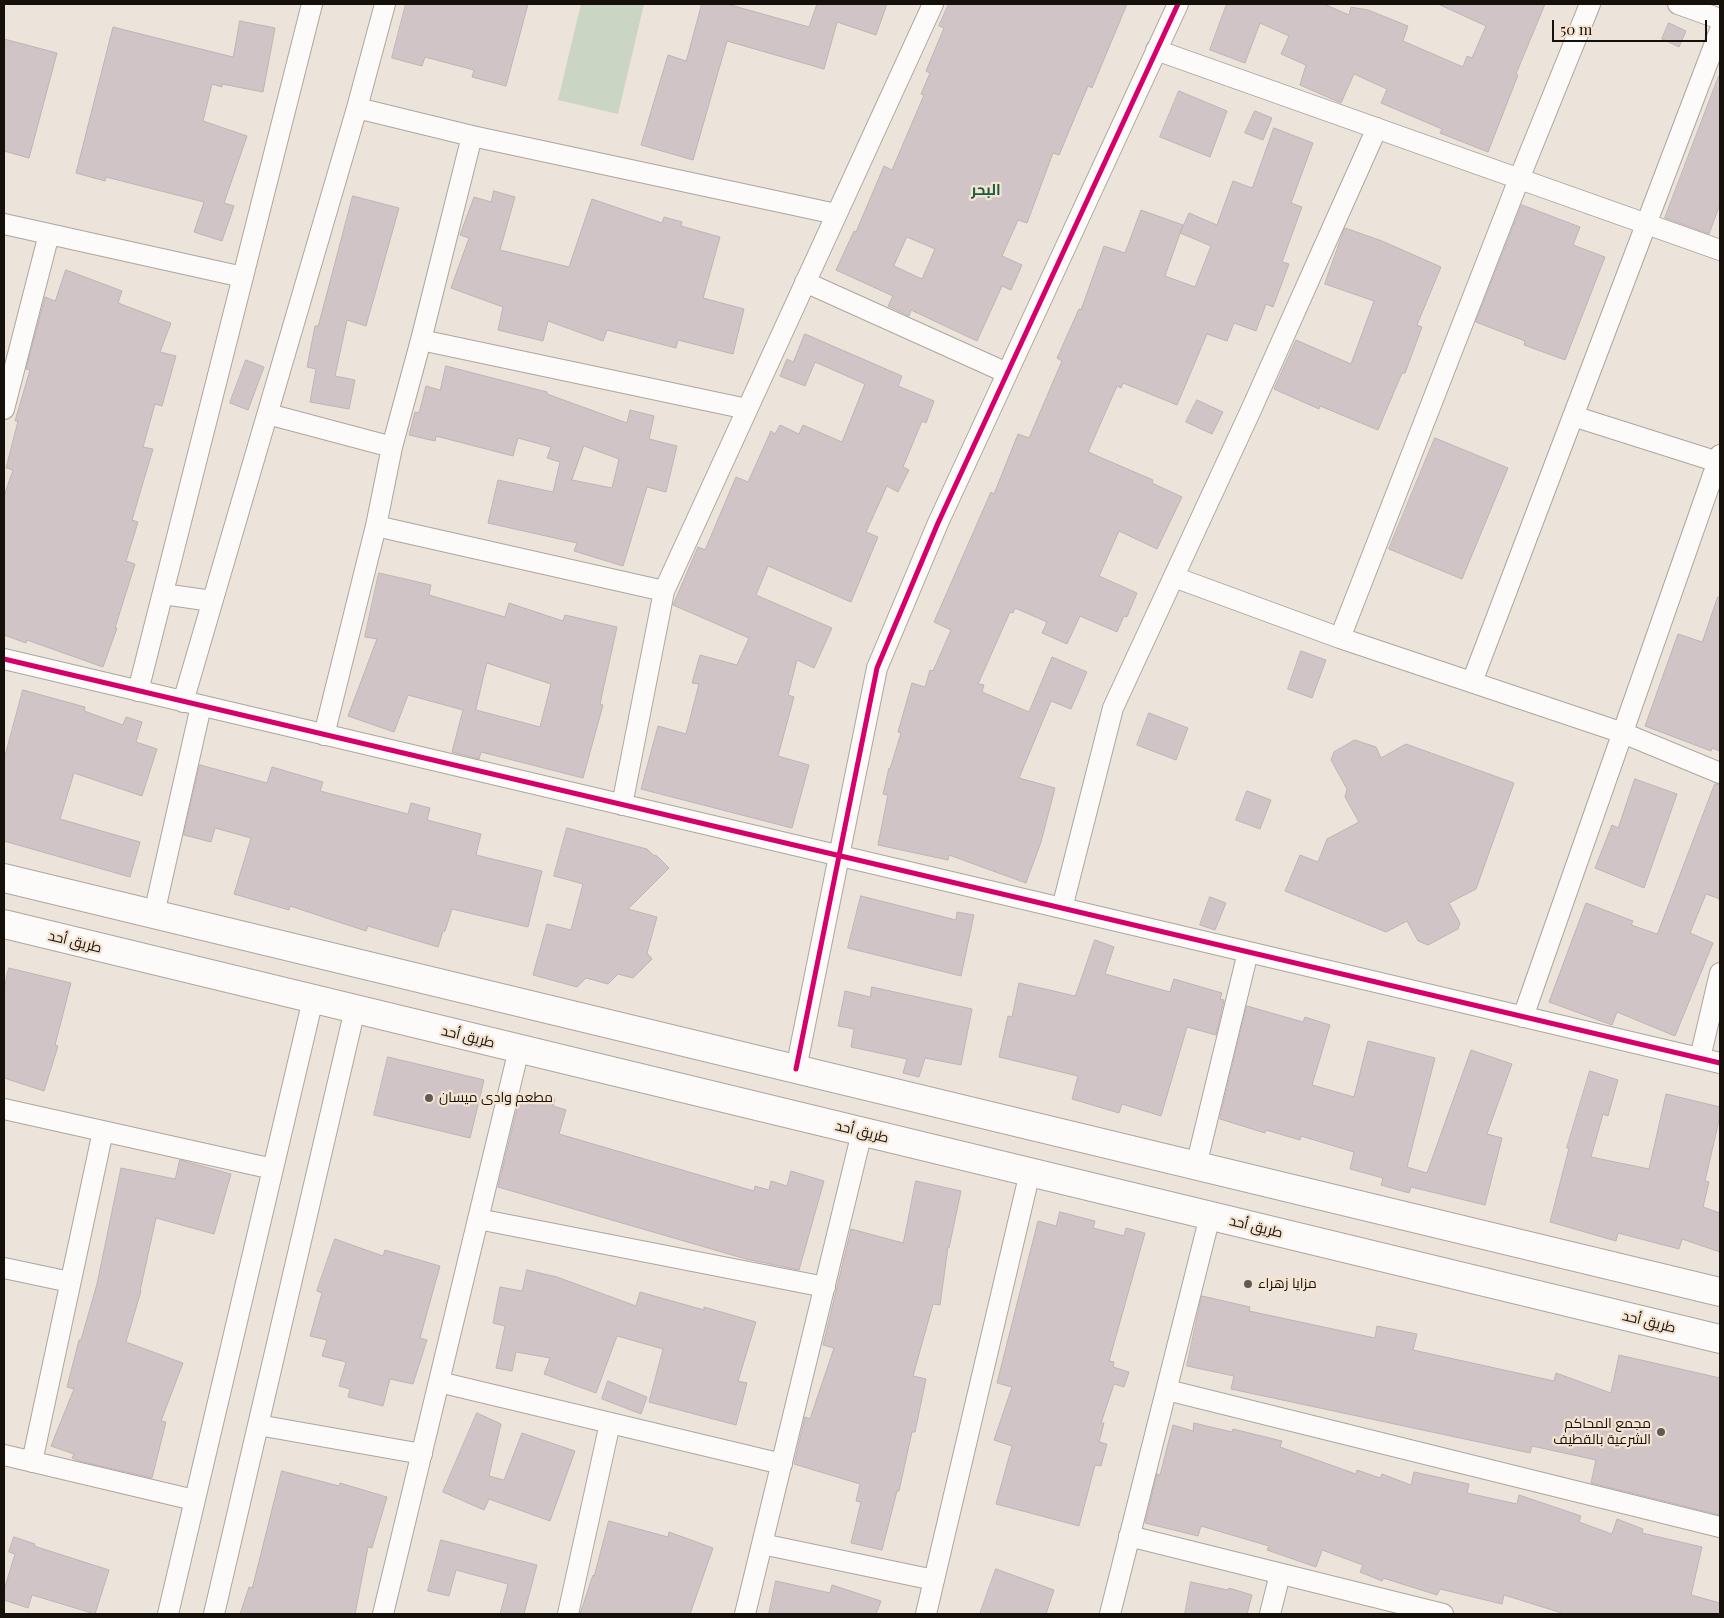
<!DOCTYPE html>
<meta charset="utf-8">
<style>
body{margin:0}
#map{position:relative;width:1724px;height:1618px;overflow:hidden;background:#ece3da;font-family:"Playfair Display",serif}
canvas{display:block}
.frame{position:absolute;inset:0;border:5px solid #16100a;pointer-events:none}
.scale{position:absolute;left:1552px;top:20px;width:155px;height:22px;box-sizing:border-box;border:2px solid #16100a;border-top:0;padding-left:6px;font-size:15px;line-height:18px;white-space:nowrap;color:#16100a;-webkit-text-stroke:4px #f4e4d2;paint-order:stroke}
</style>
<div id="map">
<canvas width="1724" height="1618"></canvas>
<div class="frame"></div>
<div class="scale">50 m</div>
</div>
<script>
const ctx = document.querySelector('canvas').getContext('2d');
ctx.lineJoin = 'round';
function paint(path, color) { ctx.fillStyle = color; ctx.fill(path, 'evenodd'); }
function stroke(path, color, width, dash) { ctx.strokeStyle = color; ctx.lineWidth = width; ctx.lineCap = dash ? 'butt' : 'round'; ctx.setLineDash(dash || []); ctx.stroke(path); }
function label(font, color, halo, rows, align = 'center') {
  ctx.font = font + ' "Playfair Display",Cairo,serif'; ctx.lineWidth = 4.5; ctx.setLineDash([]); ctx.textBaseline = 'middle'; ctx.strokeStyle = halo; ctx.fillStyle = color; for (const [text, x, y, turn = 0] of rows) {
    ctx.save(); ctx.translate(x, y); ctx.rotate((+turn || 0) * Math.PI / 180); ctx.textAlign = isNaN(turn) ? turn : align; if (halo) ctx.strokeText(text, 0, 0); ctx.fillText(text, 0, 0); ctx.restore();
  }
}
const green = new Path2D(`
 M 581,4 L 644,4 L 618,114 L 558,100 Z`);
const building = new Path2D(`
 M 406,4 L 528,4 L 506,86 L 472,77 L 474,70 L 425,57 L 422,66 L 392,58 Z
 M 702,4 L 727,4 L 809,27 L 817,4 L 887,4 L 876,35 L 837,22 L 824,69 L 727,41 L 693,160 L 641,145 L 668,55 L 686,61 Z
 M 949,4 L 1127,4 L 1092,88 L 1088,86 L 1059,155 L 1053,153 L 1027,223 L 1018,220 L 1002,256 L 1022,265 L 1011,290 L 1002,286 L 977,341 L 911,310 L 909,316 L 888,306 L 893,296 L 836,270 L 854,231 L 856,232 L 884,166 L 892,170 L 924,95 L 921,94 L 930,73 L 926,71 L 944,28 L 939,26 ZM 907,237 L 935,249 L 922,279 L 894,266 Z
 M 1227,4 L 1324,4 L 1349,15 L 1351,7 L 1368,10 L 1408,26 L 1403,41 L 1463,67 L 1467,56 L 1472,58 L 1486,26 L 1438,4 L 1545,4 L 1516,74 L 1518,75 L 1488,152 L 1440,133 L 1442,129 L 1381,103 L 1387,89 L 1354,74 L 1341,103 L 1300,85 L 1306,65 L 1281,54 L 1289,36 L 1260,23 L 1245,63 L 1210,50 Z
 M 240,21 L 275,28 L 263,92 L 222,84 L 222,87 L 212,84 L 203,121 L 247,136 L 224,203 L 234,206 L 222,241 L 194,232 L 204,202 L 106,177 L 105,181 L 76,173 L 113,27 L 233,57 Z
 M 1669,23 L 1686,31 L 1679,47 L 1662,39 Z
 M 4,39 L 57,53 L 29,158 L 4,151 Z
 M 1719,76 L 1720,76 L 1720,204 L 1709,234 L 1665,218 Z
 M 1179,91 L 1227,111 L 1210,157 L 1160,137 Z
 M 1255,111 L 1272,118 L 1263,140 L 1245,133 Z
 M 1274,128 L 1313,143 L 1291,203 L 1302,207 L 1282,262 L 1289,264 L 1273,307 L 1266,304 L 1256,331 L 1234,323 L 1227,341 L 1207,334 L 1177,405 L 1123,383 L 1121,388 L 1117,386 L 1088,452 L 1153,480 L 1152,483 L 1182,497 L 1157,549 L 1119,531 L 1099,576 L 1137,593 L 1127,617 L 1124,616 L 1117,632 L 1080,616 L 1067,644 L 1042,633 L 1047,622 L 1015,608 L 1013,613 L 1010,612 L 978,684 L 984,685 L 982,692 L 1029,712 L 1052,657 L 1087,672 L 1071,709 L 1051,701 L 1019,778 L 1055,788 L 1041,842 L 1026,883 L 949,855 L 948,860 L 878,845 L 888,795 L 883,794 L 889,768 L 890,769 L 901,733 L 898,732 L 912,683 L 925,687 L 930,670 L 933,671 L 951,630 L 934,622 L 991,492 L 994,494 L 1018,434 L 1029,438 L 1062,361 L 1057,358 L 1079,309 L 1081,310 L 1104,246 L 1125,253 L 1141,210 L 1183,225 L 1165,276 L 1195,287 L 1211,246 L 1180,233 L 1189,213 L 1217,225 L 1233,181 L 1252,188 Z
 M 494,191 L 515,197 L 500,250 L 569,267 L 592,199 L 662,223 L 664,217 L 682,222 L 681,226 L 720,237 L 703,298 L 744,309 L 733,354 L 678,340 L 676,348 L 607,330 L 603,341 L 548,321 L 543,341 L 498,330 L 503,307 L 451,288 L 469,238 L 460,235 L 474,197 L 491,202 Z
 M 353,196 L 399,208 L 366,326 L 347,320 L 335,376 L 355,380 L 349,409 L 310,402 L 316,369 L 307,367 L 315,326 L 318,326 Z
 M 1522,205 L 1580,227 L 1573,245 L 1605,257 L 1565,360 L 1524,345 L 1525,341 L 1476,322 Z
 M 1345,228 L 1382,241 L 1441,267 L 1417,325 L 1422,327 L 1405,373 L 1402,373 L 1378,430 L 1320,406 L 1319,409 L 1274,389 L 1296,340 L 1351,364 L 1374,301 L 1325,284 Z
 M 66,270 L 122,291 L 118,303 L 171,323 L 160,352 L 176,356 L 162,406 L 155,404 L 143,447 L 153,449 L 132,520 L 138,522 L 126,561 L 135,564 L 115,628 L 117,628 L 103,667 L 27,640 L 26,643 L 4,635 L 4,496 L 13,470 L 6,468 L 18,421 L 15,421 L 30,370 L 26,369 L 45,297 L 55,301 Z
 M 805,334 L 902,376 L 898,386 L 934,401 L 926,423 L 922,421 L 903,467 L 909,470 L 898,492 L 887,486 L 866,532 L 878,537 L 851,602 L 768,566 L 756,595 L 832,628 L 814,668 L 797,660 L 788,695 L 794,697 L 778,756 L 809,765 L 792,828 L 641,789 L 658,726 L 686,734 L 699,684 L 692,683 L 700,655 L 737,665 L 749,638 L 673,605 L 698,547 L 705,550 L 736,477 L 748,482 L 771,431 L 775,434 L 780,425 L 799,434 L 803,425 L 842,442 L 865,384 L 815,362 L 805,386 L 780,376 L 787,359 L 793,362 Z
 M 246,360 L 264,367 L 248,410 L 230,403 Z
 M 446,366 L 547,392 L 547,394 L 627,423 L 630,410 L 654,416 L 649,439 L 677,446 L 666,492 L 647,487 L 623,566 L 574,551 L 577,543 L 488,523 L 498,480 L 553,492 L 560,462 L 547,458 L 551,447 L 518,438 L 513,456 L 436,436 L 435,441 L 409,435 L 415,412 L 419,413 L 426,386 L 440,390 ZM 584,446 L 619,459 L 612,488 L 572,480 Z
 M 1197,400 L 1223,412 L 1212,434 L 1186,422 Z
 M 1435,438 L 1508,468 L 1462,579 L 1389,549 Z
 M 379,573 L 431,585 L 429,595 L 505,617 L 509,603 L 563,621 L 565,615 L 617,627 L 600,704 L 603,705 L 583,778 L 481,752 L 479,759 L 452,752 L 463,710 L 408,695 L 394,732 L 348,716 L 377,639 L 365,637 ZM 487,663 L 551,684 L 540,727 L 476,710 Z
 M 1718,597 L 1720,597 L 1720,751 L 1712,748 L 1711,751 L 1645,726 L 1678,634 L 1702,642 Z
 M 1301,651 L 1326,660 L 1312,698 L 1288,689 Z
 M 23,690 L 85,707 L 84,711 L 123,725 L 126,717 L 142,722 L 136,742 L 157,749 L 142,796 L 74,773 L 60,819 L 140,842 L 130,877 L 4,841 L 4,760 Z
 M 1149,713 L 1188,728 L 1176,760 L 1137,745 Z
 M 1355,740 L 1376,747 L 1381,758 L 1406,744 L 1514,783 L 1476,889 L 1449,903 L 1460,923 L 1458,929 L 1428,945 L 1418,941 L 1407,921 L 1386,932 L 1285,891 L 1300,855 L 1318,862 L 1327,839 L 1359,822 L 1345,797 L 1347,789 L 1331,760 L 1334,752 Z
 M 200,765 L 267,783 L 272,767 L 323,782 L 320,791 L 408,814 L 411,803 L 430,808 L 427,820 L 481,834 L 476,855 L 542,871 L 528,927 L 452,909 L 445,931 L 443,931 L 438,947 L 368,926 L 366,931 L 290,906 L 289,910 L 234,894 L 251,838 L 215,828 L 211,842 L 184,835 Z
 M 1635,779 L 1677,794 L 1644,888 L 1595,868 L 1612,825 L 1618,828 Z
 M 1715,784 L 1720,785 L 1720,899 L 1706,894 L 1690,933 L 1713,943 L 1675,1036 L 1617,1012 L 1612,1025 L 1549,1002 L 1586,903 L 1633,921 L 1631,925 L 1657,934 Z
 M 1247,791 L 1271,800 L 1260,829 L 1236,820 Z
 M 567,828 L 647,849 L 653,855 L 657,856 L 669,868 L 628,909 L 657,917 L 647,953 L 652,959 L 633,978 L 618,974 L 608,984 L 586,978 L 577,987 L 533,975 L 547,924 L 571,930 L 583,884 L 554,876 Z
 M 861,896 L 956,920 L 957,912 L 974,915 L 961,976 L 848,948 Z
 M 1210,897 L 1226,903 L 1215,930 L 1200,925 Z
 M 1095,940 L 1114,947 L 1105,974 L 1170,992 L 1174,979 L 1222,993 L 1220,999 L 1224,1000 L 1216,1035 L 1187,1027 L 1161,1116 L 1122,1104 L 1119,1113 L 1072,1099 L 1078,1076 L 999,1057 L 1008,1016 L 1012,1017 L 1019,983 L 1075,996 Z
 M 9,968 L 71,983 L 55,1045 L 58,1046 L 44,1091 L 4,1078 L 4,989 Z
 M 872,987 L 972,1009 L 961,1065 L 925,1058 L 919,1077 L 903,1073 L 907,1059 L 851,1047 L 854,1029 L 838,1026 L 845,991 L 870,997 Z
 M 1247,1006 L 1303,1022 L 1305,1017 L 1330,1025 L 1312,1085 L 1354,1097 L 1368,1041 L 1435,1058 L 1407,1167 L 1427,1173 L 1471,1050 L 1512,1064 L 1487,1134 L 1502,1138 L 1485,1205 L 1411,1187 L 1409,1193 L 1381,1185 L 1383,1178 L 1350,1169 L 1354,1152 L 1301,1136 L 1300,1140 L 1266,1130 L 1265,1133 L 1220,1119 Z
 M 388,1057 L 484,1080 L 470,1138 L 374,1115 Z
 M 1590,1071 L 1618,1080 L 1608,1116 L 1603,1114 L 1591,1157 L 1649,1169 L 1666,1094 L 1720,1107 L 1720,1116 L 1705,1181 L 1709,1182 L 1703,1207 L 1720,1213 L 1720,1252 L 1682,1239 L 1679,1249 L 1618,1233 L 1616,1241 L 1550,1222 L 1569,1148 L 1567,1148 Z
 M 537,1093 L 555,1099 L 553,1106 L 566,1110 L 559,1134 L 754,1191 L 755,1186 L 769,1190 L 771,1181 L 787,1186 L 791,1171 L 824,1181 L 799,1270 L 746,1259 L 498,1187 L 519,1100 L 534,1105 Z
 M 180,1160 L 231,1174 L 214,1234 L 156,1218 L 140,1291 L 141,1291 L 126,1342 L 183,1363 L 161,1421 L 166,1422 L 152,1478 L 79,1461 L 72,1458 L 74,1454 L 51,1446 L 74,1389 L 67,1387 L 79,1340 L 81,1340 L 97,1284 L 121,1168 L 175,1179 Z
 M 916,1181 L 961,1191 L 949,1248 L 948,1247 L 940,1305 L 933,1304 L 913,1376 L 926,1379 L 915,1432 L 912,1432 L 899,1491 L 897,1491 L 882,1550 L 851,1543 L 861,1502 L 856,1501 L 860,1484 L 794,1464 L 805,1417 L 810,1419 L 834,1348 L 823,1345 L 851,1229 L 903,1243 Z
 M 1060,1212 L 1095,1221 L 1093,1228 L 1124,1236 L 1126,1228 L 1145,1233 L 1109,1361 L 1114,1362 L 1113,1367 L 1129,1372 L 1124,1387 L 1114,1384 L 1101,1423 L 1104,1423 L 1099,1442 L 1107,1444 L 1101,1466 L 1095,1465 L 1079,1526 L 996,1504 L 1012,1446 L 994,1440 L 1012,1387 L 997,1383 L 1038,1221 L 1056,1226 Z
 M 335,1239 L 383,1256 L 385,1250 L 440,1266 L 420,1338 L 427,1340 L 413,1384 L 390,1379 L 383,1406 L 348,1397 L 350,1389 L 339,1386 L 346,1362 L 322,1356 L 327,1340 L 310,1336 L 322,1293 L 317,1291 Z
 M 527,1270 L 557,1277 L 636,1306 L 640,1292 L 704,1310 L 704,1307 L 756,1322 L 738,1381 L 747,1383 L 736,1425 L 649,1402 L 663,1349 L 617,1336 L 596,1393 L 544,1374 L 550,1358 L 516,1352 L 512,1371 L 496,1368 L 505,1326 L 493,1323 L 500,1287 L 522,1291 Z
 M 1202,1296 L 1250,1307 L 1249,1311 L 1375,1338 L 1377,1326 L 1417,1334 L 1413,1350 L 1554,1381 L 1556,1373 L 1611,1393 L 1619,1355 L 1720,1378 L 1720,1515 L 1591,1483 L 1596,1460 L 1532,1446 L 1530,1453 L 1231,1389 L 1234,1376 L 1187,1366 Z
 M 608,1381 L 647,1397 L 641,1414 L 602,1399 Z
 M 477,1413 L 501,1424 L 489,1476 L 504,1480 L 522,1433 L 575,1451 L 550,1521 L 489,1499 L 484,1510 L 443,1492 Z
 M 1194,1423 L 1232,1432 L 1233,1429 L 1282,1441 L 1280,1447 L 1356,1474 L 1357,1470 L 1380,1478 L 1382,1474 L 1411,1485 L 1414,1472 L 1469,1484 L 1467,1493 L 1517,1504 L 1519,1495 L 1581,1516 L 1579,1522 L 1612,1534 L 1617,1519 L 1643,1529 L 1642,1533 L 1702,1547 L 1691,1595 L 1720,1603 L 1720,1614 L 1565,1614 L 1504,1595 L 1502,1604 L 1440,1589 L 1437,1595 L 1383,1578 L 1382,1581 L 1360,1572 L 1363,1565 L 1322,1550 L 1316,1567 L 1267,1550 L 1269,1546 L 1201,1526 L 1198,1536 L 1145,1523 L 1157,1474 L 1160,1475 L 1173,1425 L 1193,1431 Z
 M 282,1471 L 339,1486 L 340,1483 L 387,1497 L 372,1548 L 368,1547 L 355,1614 L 240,1614 L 249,1587 L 252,1588 Z
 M 609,1521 L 668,1537 L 669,1532 L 713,1548 L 690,1614 L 580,1614 L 593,1575 L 594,1576 Z
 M 14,1537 L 35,1544 L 34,1546 L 109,1570 L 95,1614 L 32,1595 L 28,1608 L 4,1600 L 4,1590 L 15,1554 L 9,1552 Z
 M 441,1540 L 537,1565 L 524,1614 L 500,1614 L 508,1584 L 456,1570 L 449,1596 L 428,1591 Z
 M 996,1569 L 1054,1590 L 1046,1614 L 980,1614 Z
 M 776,1581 L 830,1593 L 832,1585 L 881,1601 L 876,1614 L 769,1614 Z
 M 1191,1582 L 1228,1590 L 1229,1588 L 1252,1595 L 1247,1614 L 1185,1614 Z`);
const minor = new Path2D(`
 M 1678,4 L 1720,19
 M 1156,50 L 1720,250
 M 357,108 L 472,136 L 836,214
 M 4,224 L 243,277
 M 805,282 L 1007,373
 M 421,340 L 747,409
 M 4,409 L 49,234
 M 268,414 L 392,447
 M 1573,416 L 1718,462
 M 376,526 L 664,591
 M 1174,577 L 1340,638 L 1623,733 L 1720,773
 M 163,594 L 212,601
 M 1340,638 L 1519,179 L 1590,4
 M 4,659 L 1720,1063
 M 1472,682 L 1720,30
 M 138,691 L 312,4
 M 183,702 L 357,108 L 385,4
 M 324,735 L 376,526 L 392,447 L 421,340 L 472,136
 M 622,805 L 664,591 L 933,4
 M 1062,908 L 1113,708 L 1251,410 L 1377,128
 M 154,914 L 201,706
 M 1523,1017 L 1720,455
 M 1700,1058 L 1720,973
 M 796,1069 L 877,668 L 938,523 L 1178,4
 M 4,1109 L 273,1169
 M 1196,1166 L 1248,952
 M 478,1219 L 825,1287
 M 4,1268 L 70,1282
 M 439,1382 L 782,1464
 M 1167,1390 L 1720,1527
 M 258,1425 L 422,1454
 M 4,1455 L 194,1500
 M 32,1462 L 103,1131
 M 1129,1536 L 1443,1614
 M 762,1544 L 934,1580
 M 168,1614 L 313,999
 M 214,1614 L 355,1009
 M 383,1614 L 519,1049
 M 568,1614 L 610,1423
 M 745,1614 L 862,1132
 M 926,1614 L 1030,1172
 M 1110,1614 L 1210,1216
 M 1270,1614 L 1280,1574`);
const primary = new Path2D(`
 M 4,878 L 1720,1292
 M 4,924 L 1720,1339`);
const cycleway = new Path2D(`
 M 4,659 L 1720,1063
 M 796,1069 L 877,668 L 938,523 L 1178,4`);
const markers = [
 [429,1098,5,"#615a53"],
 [1248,1284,5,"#615a53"],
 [1661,1432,5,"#615a53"]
];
const streetNames = [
 ["طريق أحد",75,942,14],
 ["طريق أحد",468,1037,14],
 ["طريق أحد",862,1132,14],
 ["طريق أحد",1256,1227,14],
 ["طريق أحد",1649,1322,14]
];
const poiNames = [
 ["مطعم وادى ميسان",439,1098],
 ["مزايا زهراء",1258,1284],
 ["مجمع المحاكم",1651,1424,"right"],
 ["الشرعية بالقطيف",1651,1440,"right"]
];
const neighbourhoodNames = [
 ["البحر",986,190]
];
paint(green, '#cad5c3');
paint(building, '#d0c4c7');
stroke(building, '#bcb5b4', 1);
stroke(minor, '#ada69f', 22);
stroke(primary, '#ada69f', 30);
stroke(minor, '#fcfbf9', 20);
stroke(primary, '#fcfbf9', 28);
stroke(cycleway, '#d6006c', 5);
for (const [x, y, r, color] of markers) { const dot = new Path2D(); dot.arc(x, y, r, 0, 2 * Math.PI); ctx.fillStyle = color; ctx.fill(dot); stroke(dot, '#f4e4d2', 2); }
label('14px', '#16100a', '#f4e4d2', streetNames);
label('14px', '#16100a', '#f4e4d2', poiNames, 'left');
label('bold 15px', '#155c43', '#f4e4d2', neighbourhoodNames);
</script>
